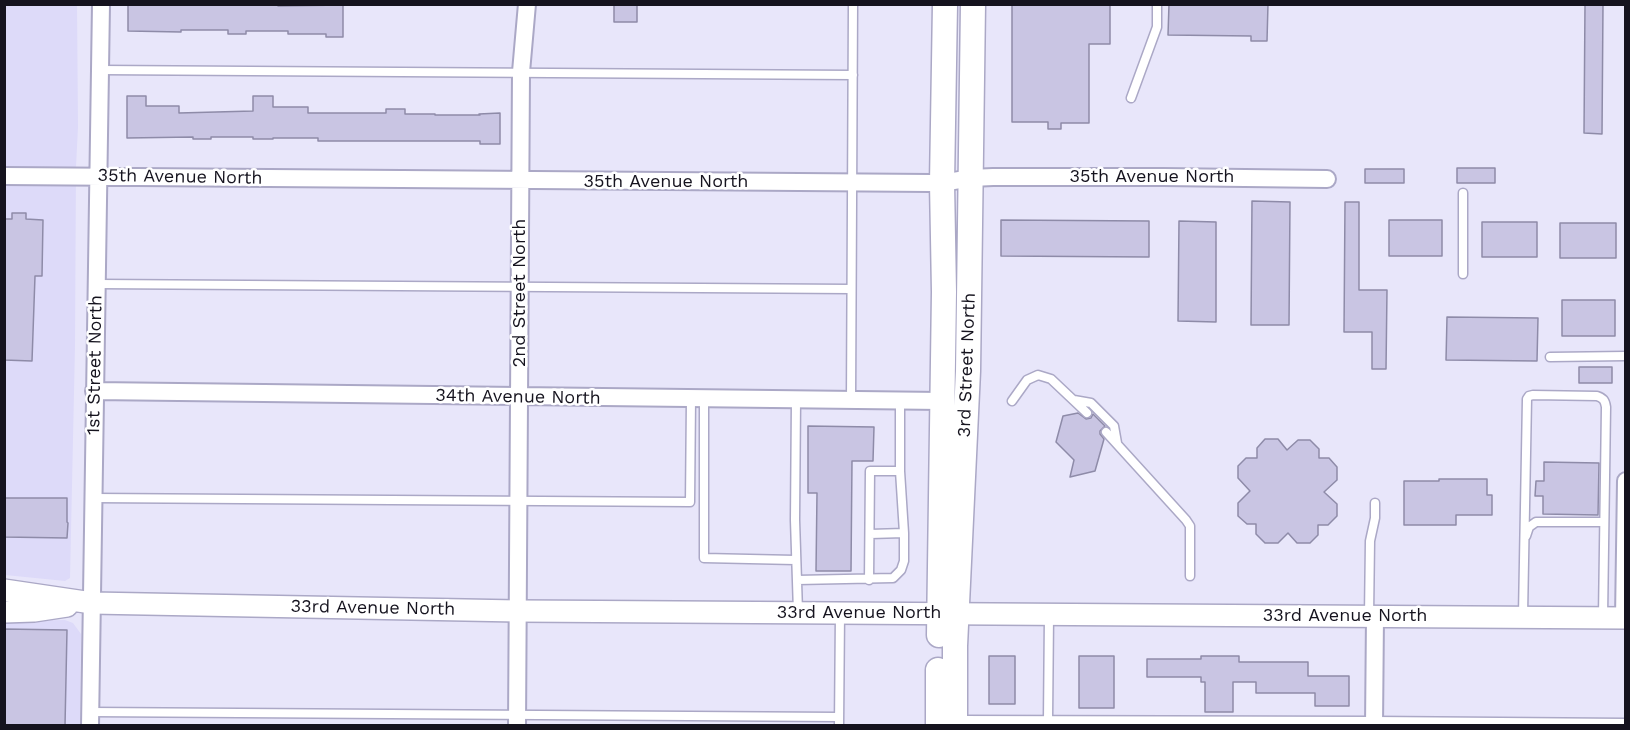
<!DOCTYPE html>
<style>
body{margin:0}
#map{position:relative;width:1630px;height:730px;overflow:hidden;background:#e8e6fa;font-family:"Work Sans",sans-serif}
canvas{display:block}
.frame{position:absolute;inset:0;border:6px solid #15131e;pointer-events:none}
</style>
<div id="map">
<canvas width="1630" height="730"></canvas>
<div class="frame"></div>
</div>
<script>
const ctx = document.querySelector('canvas').getContext('2d');
ctx.lineJoin = 'round';
function paint(path, color) { ctx.fillStyle = color; ctx.fill(path, 'evenodd'); }
function stroke(path, color, width, dash) { ctx.strokeStyle = color; ctx.lineWidth = width; ctx.lineCap = dash ? 'butt' : 'round'; ctx.setLineDash(dash || []); ctx.stroke(path); }
function label(font, color, halo, rows, align = 'center') {
  ctx.font = font + ' "Work Sans",sans-serif'; ctx.lineWidth = 5; ctx.setLineDash([]); ctx.textBaseline = 'middle'; ctx.strokeStyle = halo; ctx.fillStyle = color; for (const [text, x, y, turn = 0] of rows) {
    ctx.save(); ctx.translate(x, y); ctx.rotate((+turn || 0) * Math.PI / 180); ctx.textAlign = isNaN(turn) ? turn : align; if (halo) ctx.strokeText(text, 0, 0); ctx.fillText(text, 0, 0); ctx.restore();
  }
}
const built = new Path2D(`
 M 5,5 L 77,5 L 78,127 L 76,167 L 75,346 L 70,578 L 65,581 L 5,575 Z
 M 65,620 L 73,623 L 81,634 L 80,725 L 5,725 L 4,621 Z`);
const building = new Path2D(`
 M 128,4 L 278,4 L 278,6 L 343,5 L 343,37 L 326,37 L 326,34 L 288,34 L 288,31 L 246,31 L 246,34 L 228,34 L 228,30 L 181,30 L 181,32 L 128,31 Z
 M 614,4 L 637,4 L 637,22 L 614,22 Z
 M 1012,4 L 1110,4 L 1110,44 L 1089,44 L 1089,123 L 1061,123 L 1061,129 L 1048,129 L 1048,122 L 1012,122 Z
 M 1169,4 L 1268,4 L 1267,41 L 1251,41 L 1251,36 L 1168,35 Z
 M 1585,4 L 1603,4 L 1602,134 L 1584,133 Z
 M 127,96 L 146,96 L 146,106 L 179,106 L 179,113 L 253,111 L 253,96 L 273,96 L 273,107 L 308,107 L 308,113 L 386,113 L 386,109 L 405,109 L 405,114 L 435,114 L 435,115 L 480,115 L 479,114 L 500,113 L 500,144 L 480,144 L 480,141 L 318,141 L 318,138 L 273,138 L 273,139 L 253,139 L 253,137 L 211,137 L 211,139 L 193,139 L 193,137 L 127,138 Z
 M 1457,168 L 1495,168 L 1495,183 L 1457,183 Z
 M 1365,169 L 1404,169 L 1404,183 L 1365,183 Z
 M 1252,201 L 1290,202 L 1289,325 L 1251,325 Z
 M 1345,202 L 1359,202 L 1359,290 L 1387,290 L 1386,369 L 1372,369 L 1372,332 L 1344,332 Z
 M 12,213 L 26,213 L 26,219 L 43,220 L 42,276 L 35,276 L 32,361 L 4,360 L 4,219 L 12,219 Z
 M 1001,220 L 1149,221 L 1149,257 L 1001,256 Z
 M 1389,220 L 1442,220 L 1442,256 L 1389,256 Z
 M 1179,221 L 1216,222 L 1216,322 L 1178,321 Z
 M 1482,222 L 1537,222 L 1537,257 L 1482,257 Z
 M 1560,223 L 1616,223 L 1616,258 L 1560,258 Z
 M 1562,300 L 1615,300 L 1615,336 L 1562,336 Z
 M 1447,317 L 1538,318 L 1537,361 L 1446,360 Z
 M 1579,367 L 1612,367 L 1612,383 L 1579,383 Z
 M 1078,413 L 1086,419 L 1091,418 L 1093,414 L 1105,426 L 1100,431 L 1100,434 L 1104,439 L 1095,471 L 1070,477 L 1074,460 L 1056,442 L 1063,416 Z
 M 808,426 L 874,427 L 873,461 L 852,461 L 851,571 L 816,571 L 817,493 L 808,493 Z
 M 1265,439 L 1278,439 L 1287,450 L 1298,440 L 1310,440 L 1319,449 L 1319,458 L 1329,458 L 1337,467 L 1337,480 L 1324,492 L 1337,504 L 1337,516 L 1328,525 L 1318,525 L 1318,535 L 1310,543 L 1297,543 L 1288,533 L 1278,543 L 1265,543 L 1256,534 L 1256,524 L 1247,524 L 1238,516 L 1238,503 L 1250,491 L 1238,478 L 1238,466 L 1246,458 L 1257,458 L 1257,448 Z
 M 1544,462 L 1599,463 L 1598,515 L 1543,514 L 1543,496 L 1535,496 L 1536,481 L 1544,481 Z
 M 1439,479 L 1487,479 L 1487,495 L 1492,495 L 1492,515 L 1456,515 L 1456,525 L 1404,525 L 1404,481 L 1439,481 Z
 M 4,498 L 67,498 L 67,522 L 68,523 L 67,538 L 4,537 Z
 M 4,629 L 67,630 L 65,726 L 4,726 Z
 M 989,656 L 1015,656 L 1015,704 L 989,704 Z
 M 1079,656 L 1114,656 L 1114,708 L 1079,708 Z
 M 1201,656 L 1239,656 L 1239,662 L 1308,662 L 1308,676 L 1349,676 L 1349,706 L 1315,706 L 1315,693 L 1256,693 L 1256,682 L 1233,682 L 1233,712 L 1205,712 L 1205,682 L 1201,682 L 1201,677 L 1147,677 L 1147,659 L 1201,659 Z`);
const service = new Path2D(`
 M 100,70 L 853,75
 M 1131,98 L 1157,27 L 1157,4
 M 1463,274 L 1463,193
 M 97,284 L 851,289
 M 1550,357 L 1626,356
 M 704,399 L 704,558 L 795,560
 M 796,400 L 795,520 L 798,612
 M 1074,400 L 1091,403 L 1114,426 L 1117,443
 M 851,401 L 853,4
 M 1012,401 L 1027,380 L 1038,375 L 1051,379 L 1087,413
 M 1106,432 L 1186,520 L 1190,526 L 1190,576
 M 93,498 L 690,502 L 691,399
 M 870,534 L 904,533
 M 1526,536 L 1529,527 L 1536,522 L 1604,522
 M 797,580 L 893,578 L 901,570 L 904,561 L 904,533 L 900,471 L 900,401
 M 869,580 L 870,471 L 900,471
 M 1523,615 L 1527,399 L 1529,396 L 1533,395 L 1597,396 C 1603,398 1605,400 1606,407 L 1603,617
 M 1369,616 L 1370,541 L 1375,518 L 1375,503
 M 90,712 L 839,717
 M 958,720 L 1374,721 L 1626,723
 M 1048,720 L 1049,615
 M 839,726 L 840,613`);
const minor = new Path2D(`
 M 4,176 L 931,183 L 942,183 L 971,178 L 993,177 L 1163,177 L 1327,179
 M 94,391 L 942,401
 M 1624,618 L 1626,481
 M 90,726 L 101,4
 M 517,726 L 521,72 L 527,4
 M 1374,726 L 1375,616`);
const tertiary = new Path2D(`
 M 4,590 L 92,603 L 518,611 L 1626,618
 M 4,612 L 34,611 L 67,606`);
const secondary = new Path2D(`
 M 939,635 L 944,292 L 942,183 L 945,4
 M 938,726 L 938,670
 M 955,726 L 955,646 L 968,371 L 973,4`);
const streetNames = [
 ["35th Avenue North",180,177,1],
 ["35th Avenue North",1152,177],
 ["35th Avenue North",666,182],
 ["2nd Street North",520,293,-90],
 ["1st Street North",95,365,-89],
 ["3rd Street North",967,365,-88],
 ["34th Avenue North",518,397,1],
 ["33rd Avenue North",373,608,1],
 ["33rd Avenue North",859,613],
 ["33rd Avenue North",1345,616]
];
paint(built, '#dddaf9');
paint(building, '#c9c5e3');
stroke(building, '#8e8ba8', 1.5);
stroke(service, '#aba8c6', 11);
stroke(minor, '#aba8c6', 20);
stroke(tertiary, '#aba8c6', 24);
stroke(secondary, '#aba8c6', 27);
stroke(service, '#fff', 8);
stroke(minor, '#fff', 16);
stroke(tertiary, '#fff', 21);
stroke(secondary, '#fff', 24);
label('18px', '#15131e', '#fff', streetNames);
</script>
